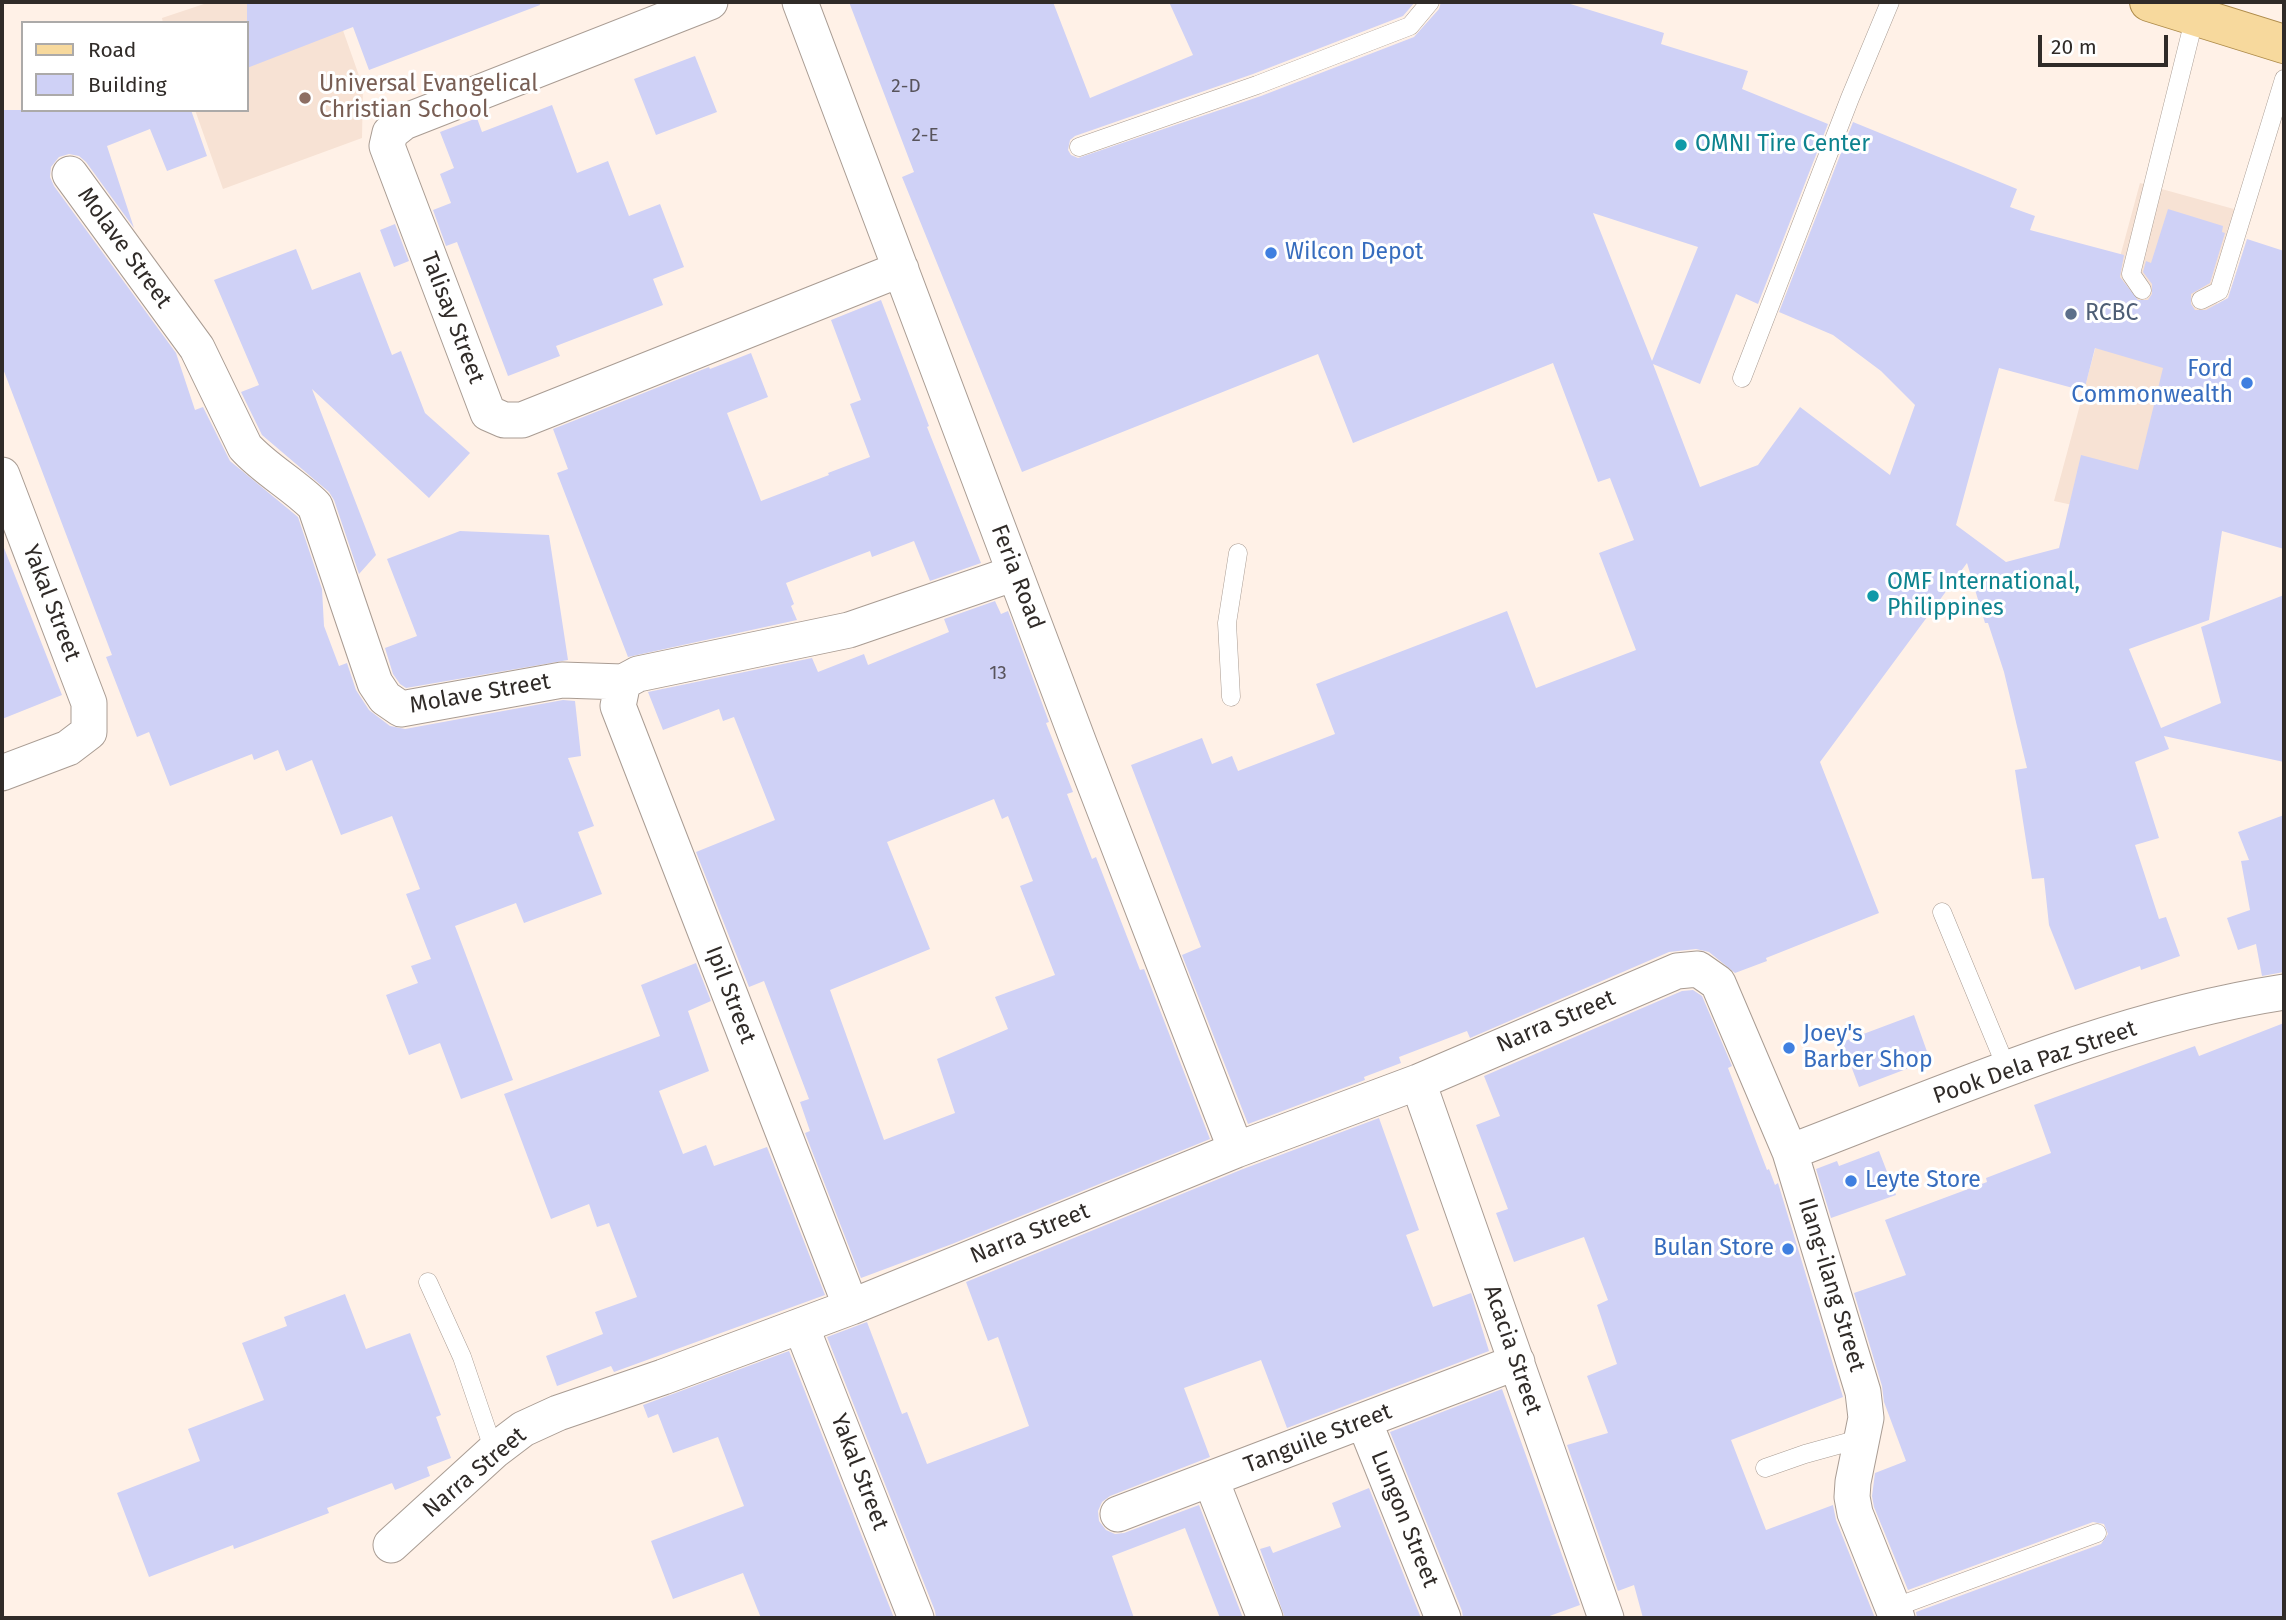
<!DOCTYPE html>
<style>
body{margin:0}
#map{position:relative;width:2286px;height:1620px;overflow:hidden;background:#fff1e7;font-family:"Fira Sans",sans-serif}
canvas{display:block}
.frame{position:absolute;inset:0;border:4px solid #302b28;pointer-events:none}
.legend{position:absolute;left:21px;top:21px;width:228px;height:91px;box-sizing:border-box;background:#fff;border:2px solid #acaaa9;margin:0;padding:9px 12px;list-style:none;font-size:21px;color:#302b28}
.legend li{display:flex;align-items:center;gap:14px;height:35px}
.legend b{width:35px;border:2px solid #acaaa9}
.scale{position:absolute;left:2038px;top:35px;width:130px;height:32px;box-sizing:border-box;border:4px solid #302b28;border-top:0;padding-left:9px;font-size:21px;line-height:24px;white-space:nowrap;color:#302b28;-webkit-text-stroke:5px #fff;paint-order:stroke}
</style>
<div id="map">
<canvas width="2286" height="1620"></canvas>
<div class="frame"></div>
<ul class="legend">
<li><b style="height:9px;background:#f7d99d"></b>Road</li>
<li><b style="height:19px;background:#cfd1f6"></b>Building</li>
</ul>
<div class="scale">20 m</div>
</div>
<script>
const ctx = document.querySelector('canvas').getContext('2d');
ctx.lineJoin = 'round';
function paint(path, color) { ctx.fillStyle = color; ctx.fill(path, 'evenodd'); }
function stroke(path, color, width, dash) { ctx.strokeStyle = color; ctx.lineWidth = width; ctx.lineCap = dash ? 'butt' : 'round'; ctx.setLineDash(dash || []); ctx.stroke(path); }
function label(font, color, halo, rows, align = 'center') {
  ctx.font = font + ' "Fira Sans",sans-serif'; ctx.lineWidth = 6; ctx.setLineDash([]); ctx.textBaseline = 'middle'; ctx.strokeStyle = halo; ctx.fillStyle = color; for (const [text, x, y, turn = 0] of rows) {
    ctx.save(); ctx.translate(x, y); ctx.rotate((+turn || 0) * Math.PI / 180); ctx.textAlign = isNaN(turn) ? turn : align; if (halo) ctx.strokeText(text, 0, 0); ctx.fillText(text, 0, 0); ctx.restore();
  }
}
const built = new Path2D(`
 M 210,2 L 333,2 L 363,87 L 362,138 L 223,189 L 195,110 L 247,110 L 247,23 L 163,23 L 162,18 Z
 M 2140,183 L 2241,211 L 2160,524 L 2054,501 Z`);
const building = new Path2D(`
 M 247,2 L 539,2 L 540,5 L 369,70 L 353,27 L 247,68 Z
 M 849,2 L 1053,2 L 1090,98 L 1193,55 L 1169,2 L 1415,2 L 1403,16 L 1253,74 L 1075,136 L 1070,140 L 1068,150 L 1071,155 L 1078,158 L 1261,96 L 1414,37 L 1439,9 L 1441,2 L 1564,2 L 1664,33 L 1661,44 L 1748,71 L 1742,89 L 1828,124 L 1758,304 L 1736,294 L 1700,384 L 1653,364 L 1700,487 L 1758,465 L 1800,407 L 1890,475 L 1915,405 L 1881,371 L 1833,335 L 1779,312 L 1853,122 L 2017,189 L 2010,207 L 2035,216 L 2030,230 L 2124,255 L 2120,277 L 2138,300 L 2148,300 L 2152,294 L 2152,284 L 2143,272 L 2146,261 L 2151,263 L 2168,209 L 2223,226 L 2222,232 L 2225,233 L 2210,283 L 2191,294 L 2191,304 L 2195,310 L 2206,310 L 2228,298 L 2247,239 L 2284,251 L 2284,549 L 2222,531 L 2209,620 L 2129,649 L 2161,728 L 2221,703 L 2201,627 L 2284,595 L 2284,762 L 2164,736 L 2169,749 L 2135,762 L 2159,838 L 2135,845 L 2159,919 L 2166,917 L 2180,956 L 2141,970 L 2140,966 L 2075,990 L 2049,925 L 2044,878 L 2032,879 L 2015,770 L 2027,768 L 2004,672 L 1988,623 L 1985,623 L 1967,563 L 1820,762 L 1879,913 L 1766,958 L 1767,961 L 1735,973 L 1709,952 L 1696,949 L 1669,952 L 1470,1038 L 1467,1031 L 1399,1057 L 1401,1063 L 1364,1077 L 1365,1080 L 1248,1124 L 1182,955 L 1201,947 L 1131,765 L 1202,738 L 1212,764 L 1232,756 L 1238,771 L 1335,734 L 1316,684 L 1507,611 L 1536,688 L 1636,650 L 1599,553 L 1634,540 L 1610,478 L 1598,482 L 1553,363 L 1353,443 L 1318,354 L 1022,472 L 902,177 L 914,172 ZM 1593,213 L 1698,247 L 1652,361 ZM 2095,348 L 2163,368 L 2138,470 L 2081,455 L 2059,548 L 2006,562 L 1956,525 L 1999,368 L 2084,391 Z
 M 695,56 L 717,112 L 656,135 L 634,79 Z
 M 552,105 L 577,173 L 608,161 L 629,216 L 660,204 L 684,267 L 653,279 L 663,305 L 556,346 L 560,356 L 508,376 L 457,242 L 446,246 L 433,210 L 451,203 L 440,174 L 454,168 L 440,132 L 477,118 L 482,132 Z
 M 2,110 L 191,110 L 207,156 L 167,171 L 150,129 L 107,146 L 134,228 L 86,162 L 79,156 L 69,154 L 59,157 L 51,167 L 50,177 L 54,186 L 176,353 L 195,410 L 203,407 L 230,461 L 298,517 L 322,589 L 324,626 L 339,666 L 347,663 L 356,690 L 369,710 L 390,726 L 405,729 L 563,700 L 575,701 L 581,756 L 568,758 L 594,826 L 578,832 L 602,894 L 524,923 L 516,903 L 455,926 L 513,1080 L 461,1099 L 440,1043 L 409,1055 L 386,995 L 418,983 L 411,966 L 431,959 L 406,894 L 420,889 L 392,816 L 341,835 L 312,760 L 286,771 L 278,750 L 254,760 L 252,754 L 170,786 L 149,732 L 137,737 L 106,657 L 112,655 L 2,366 Z
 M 395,224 L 409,261 L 394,267 L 380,230 Z
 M 296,249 L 312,290 L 360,272 L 392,355 L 401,351 L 425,413 L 470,453 L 429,498 L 312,389 L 376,555 L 359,574 L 334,500 L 329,492 L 262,435 L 241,392 L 259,385 L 214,280 Z
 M 881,300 L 929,426 L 927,427 L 981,563 L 930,581 L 914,541 L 872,557 L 870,551 L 786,583 L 794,604 L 791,606 L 797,620 L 628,657 L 557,473 L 568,469 L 553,429 L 709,367 L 710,369 L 751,353 L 768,397 L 727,413 L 761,501 L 829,475 L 828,473 L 870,457 L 850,404 L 861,400 L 831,320 Z
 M 460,531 L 549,535 L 568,660 L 406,688 L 400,684 L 393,674 L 385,648 L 417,636 L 387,559 Z
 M 2,548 L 4,548 L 62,695 L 2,719 Z
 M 995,601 L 1001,614 L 1008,611 L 1049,722 L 1046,723 L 1073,792 L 1067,794 L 1092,859 L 1096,857 L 1140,970 L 1144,969 L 1210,1139 L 952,1244 L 861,1278 L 805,1133 L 810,1131 L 800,1102 L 809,1099 L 764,981 L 749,987 L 696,852 L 775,820 L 734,717 L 723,721 L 719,709 L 663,730 L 648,692 L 812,658 L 818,672 L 864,654 L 868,665 L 949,632 L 944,619 ZM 994,799 L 1002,819 L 1008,816 L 1033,881 L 1020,886 L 1055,975 L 995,997 L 1008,1029 L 937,1059 L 955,1113 L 884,1140 L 830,990 L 930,949 L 887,842 Z
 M 2284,815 L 2284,972 L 2262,976 L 2256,944 L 2238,950 L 2227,918 L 2250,910 L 2241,861 L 2249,860 L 2238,832 Z
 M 696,963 L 711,1001 L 688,1011 L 709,1071 L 659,1091 L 683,1154 L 706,1145 L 714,1166 L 767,1147 L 825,1295 L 614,1372 L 611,1366 L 557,1386 L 546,1356 L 603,1334 L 595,1312 L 637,1297 L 609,1223 L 597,1227 L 589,1204 L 551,1219 L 504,1094 L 660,1036 L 641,985 Z
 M 1693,990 L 1702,996 L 1732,1066 L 1728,1068 L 1767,1170 L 1769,1169 L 1775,1185 L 1778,1183 L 1843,1397 L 1731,1440 L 1766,1530 L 1833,1505 L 1836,1520 L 1875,1618 L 1643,1618 L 1634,1585 L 1618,1591 L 1567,1445 L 1608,1433 L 1587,1376 L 1617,1364 L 1597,1305 L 1608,1300 L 1584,1237 L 1514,1262 L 1496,1213 L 1508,1209 L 1476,1125 L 1500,1116 L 1484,1076 L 1682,991 Z
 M 1914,1015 L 1930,1060 L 1859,1087 L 1842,1042 Z
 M 2284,1023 L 2284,1618 L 1917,1618 L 1916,1612 L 2101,1544 L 2108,1534 L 2104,1524 L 2093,1522 L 1908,1590 L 1874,1507 L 1872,1496 L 1875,1473 L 1906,1461 L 1884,1402 L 1882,1386 L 1854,1293 L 1906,1275 L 1885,1220 L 1987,1182 L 1986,1178 L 2051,1153 L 2034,1105 L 2195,1046 L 2199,1056 Z
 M 1379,1118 L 1419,1230 L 1406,1235 L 1433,1307 L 1471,1293 L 1489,1351 L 1287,1428 L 1261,1360 L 1184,1388 L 1210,1457 L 1110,1496 L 1102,1502 L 1098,1511 L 1099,1521 L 1106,1530 L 1115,1534 L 1124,1533 L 1199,1505 L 1243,1618 L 1220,1618 L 1185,1528 L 1112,1556 L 1134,1618 L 936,1618 L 935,1611 L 827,1337 L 867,1322 L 902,1414 L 907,1412 L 927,1464 L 1029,1426 L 998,1337 L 988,1341 L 966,1282 L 1243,1169 Z
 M 1879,1151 L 1896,1195 L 1831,1218 L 1816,1169 L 1837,1161 L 1839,1166 Z
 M 345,1294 L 366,1349 L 410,1333 L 441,1415 L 436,1417 L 451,1458 L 427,1467 L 430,1476 L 395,1490 L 392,1483 L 327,1508 L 329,1513 L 234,1549 L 233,1545 L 149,1577 L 117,1493 L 200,1461 L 188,1429 L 264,1400 L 242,1343 L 287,1326 L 284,1317 Z
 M 789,1351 L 894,1618 L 761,1618 L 743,1573 L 673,1599 L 651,1541 L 744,1506 L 718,1437 L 673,1453 L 658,1414 L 648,1418 L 643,1405 Z
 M 1502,1389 L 1580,1605 L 1544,1618 L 1463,1618 L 1462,1611 L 1390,1432 Z
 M 1369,1488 L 1421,1618 L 1285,1618 L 1260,1549 L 1270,1546 L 1273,1553 L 1341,1527 L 1332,1503 Z`);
const service = new Path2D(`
 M 1079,147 L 1257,85 L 1410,26 L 1430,2
 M 2142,290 L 2131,274 L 2195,16
 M 2201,300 L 2219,291 L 2284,79
 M 1742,378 L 1850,98 L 1890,2
 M 1231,697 L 1227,623 L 1238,553
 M 1942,912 L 2007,1069
 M 428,1282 L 462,1357 L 494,1451
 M 1765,1468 L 1805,1454 L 1863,1438
 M 1893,1608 L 2097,1533`);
const minor = new Path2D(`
 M 710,2 L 404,122 L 390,133 L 387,146 L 488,413 L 504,420 L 522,420 L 901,269
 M 800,2 L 1080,746 L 1236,1150
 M 70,174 L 197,348 L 245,447 C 266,470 293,484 315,506 L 375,683 L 385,698 L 401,709 L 562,680 L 623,682 L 638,674 L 849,630 L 1015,573
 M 2,475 L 89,703 L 89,732 L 68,748 L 2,773
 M 623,682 L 618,706 L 851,1307
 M 1418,1082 L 1606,1618
 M 1790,1152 C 1950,1091 2114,1018 2284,992
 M 801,1326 L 916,1618
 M 1364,1421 L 1443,1618
 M 1211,1480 L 1265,1618
 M 1118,1514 L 1517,1362
 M 391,1545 L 494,1451 L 523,1429 L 558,1413 L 663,1377 L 851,1307 L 1236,1150 L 1418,1082 L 1677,971 L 1698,969 L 1718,983 L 1790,1152 L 1863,1392 L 1866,1418 L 1853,1482 L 1852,1497 L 1855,1513 L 1897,1618`);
const primary = new Path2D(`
 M 2149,2 L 2284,44`);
const markers = [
 [305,98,7,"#8d6e63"],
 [1681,145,7,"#0f9aa8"],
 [1271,253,7,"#3f7fe0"],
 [2071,314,7,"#5c6f8a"],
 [2247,383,7,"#3f7fe0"],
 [1873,596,7,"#0f9aa8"],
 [1789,1048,7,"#3f7fe0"],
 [1851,1181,7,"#3f7fe0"],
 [1788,1249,7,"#3f7fe0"]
];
const numberNames = [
 ["2-D",906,87],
 ["2-E",925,136],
 ["13",998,674]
];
const educationNames = [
 ["Universal Evangelical",319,85],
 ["Christian School",319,111]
];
const cultureNames = [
 ["OMNI Tire Center",1695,145],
 ["OMF International,",1887,583],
 ["Philippines",1887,609]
];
const streetNames = [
 ["Molave Street",124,248,54],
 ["Talisay Street",452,318,69],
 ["Feria Road",1017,577,69],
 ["Yakal Street",51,603,69],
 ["Molave Street",480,694,-10],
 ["Ipil Street",730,995,69],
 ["Narra Street",1556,1022,-23],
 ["Pook Dela Paz Street",2035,1063,-19],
 ["Narra Street",1030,1234,-22],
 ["Ilang-ilang Street",1831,1285,73],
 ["Acacia Street",1512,1350,71],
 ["Tanguile Street",1318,1439,-21],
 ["Yakal Street",859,1472,69],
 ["Narra Street",475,1473,-40],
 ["Lungon Street",1404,1519,68]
];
const shopNames = [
 ["Wilcon Depot",1285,253],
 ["Ford",2233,370,"right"],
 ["Commonwealth",2233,396,"right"],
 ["Joey's",1803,1035],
 ["Barber Shop",1803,1061],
 ["Leyte Store",1865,1181],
 ["Bulan Store",1774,1249,"right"]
];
const serviceNames = [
 ["RCBC",2085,314]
];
paint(built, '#f7e2d4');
paint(building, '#cfd1f6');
stroke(service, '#a99c93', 19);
stroke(minor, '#a99c93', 37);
stroke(primary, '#ae8b4a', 40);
stroke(service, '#fff', 18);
stroke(minor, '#fff', 35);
stroke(primary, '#f7d99d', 38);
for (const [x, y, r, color] of markers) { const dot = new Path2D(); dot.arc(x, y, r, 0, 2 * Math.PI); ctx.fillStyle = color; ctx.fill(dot); stroke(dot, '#fff', 2.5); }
label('19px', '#58545c', null, numberNames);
label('23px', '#785e54', '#fff', educationNames, 'left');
label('23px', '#0d838f', '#fff', cultureNames, 'left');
label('23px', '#302b28', '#fff', streetNames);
label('23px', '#366cbe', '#fff', shopNames, 'left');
label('23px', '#4e5e75', '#fff', serviceNames, 'left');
</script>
